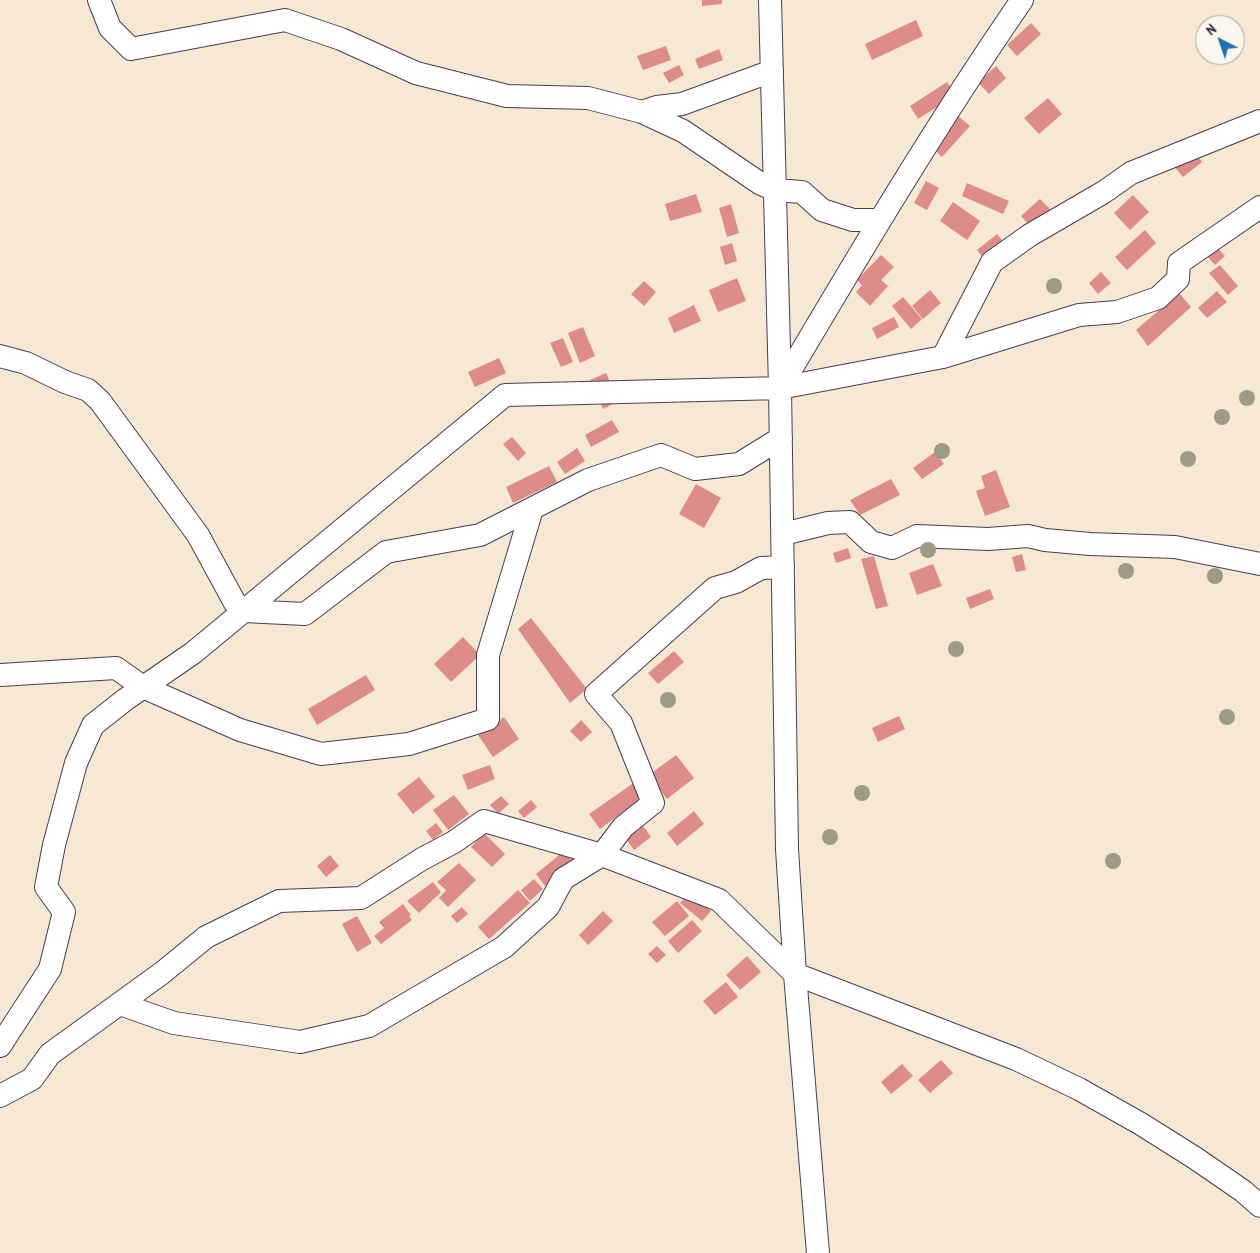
<!DOCTYPE html>
<style>
body{margin:0}
#map{position:relative;width:1260px;height:1253px;overflow:hidden;background:#f6e8d2;font-family:"Patrick Hand",sans-serif}
canvas{display:block}
.north{position:absolute;left:1195px;top:15px;width:50px;height:50px;box-sizing:border-box;background:#fbf7ec;border:1px solid #a4a2a5;border-radius:50%;rotate:319deg;font-size:14px;font-weight:700;line-height:20px;text-align:center;color:#22223b}
.north::after{content:'';display:block;margin:auto;width:18px;height:22px;background:#1f6fb2;clip-path:polygon(50% 0,100% 100%,50% 72%,0 100%)}
</style>
<div id="map">
<canvas width="1260" height="1253"></canvas>
<div class="north">N</div>
</div>
<script>
const ctx = document.querySelector('canvas').getContext('2d');
ctx.lineJoin = 'round';
function paint(path, color) { ctx.fillStyle = color; ctx.fill(path, 'evenodd'); }
function stroke(path, color, width, dash) { ctx.strokeStyle = color; ctx.lineWidth = width; ctx.lineCap = dash ? 'butt' : 'round'; ctx.setLineDash(dash || []); ctx.stroke(path); }
const building = new Path2D(`
 M 702,0 L 722,0 L 722,4 L 702,6 Z
 M 916,20 L 923,36 L 872,60 L 865,44 Z
 M 1031,23 L 1041,34 L 1017,56 L 1007,45 Z
 M 666,46 L 671,60 L 643,70 L 637,56 Z
 M 719,49 L 723,60 L 699,69 L 695,59 Z
 M 679,65 L 684,75 L 669,83 L 663,73 Z
 M 996,66 L 1006,78 L 989,94 L 978,82 Z
 M 947,82 L 956,95 L 918,119 L 910,106 Z
 M 1048,98 L 1062,114 L 1039,134 L 1024,118 Z
 M 958,116 L 970,126 L 942,157 L 930,146 Z
 M 1194,151 L 1202,162 L 1183,177 L 1174,166 Z
 M 926,181 L 939,188 L 927,210 L 914,203 Z
 M 967,183 L 1009,201 L 1003,214 L 962,196 Z
 M 696,194 L 702,212 L 670,221 L 665,204 Z
 M 1133,195 L 1149,212 L 1130,230 L 1114,213 Z
 M 1040,199 L 1050,209 L 1030,226 L 1021,216 Z
 M 953,202 L 980,221 L 967,240 L 940,221 Z
 M 731,204 L 739,233 L 727,237 L 719,208 Z
 M 1145,230 L 1156,243 L 1127,270 L 1115,257 Z
 M 997,234 L 1005,244 L 985,260 L 977,250 Z
 M 732,243 L 737,261 L 725,265 L 720,247 Z
 M 1216,246 L 1225,256 L 1215,265 L 1206,255 Z
 M 881,255 L 894,267 L 881,280 L 888,286 L 870,306 L 856,292 L 862,285 L 857,280 Z
 M 1220,265 L 1238,286 L 1228,295 L 1209,273 Z
 M 1101,272 L 1111,283 L 1098,294 L 1089,283 Z
 M 737,278 L 746,301 L 718,312 L 709,290 Z
 M 644,281 L 656,292 L 644,306 L 631,294 Z
 M 930,290 L 941,303 L 923,319 L 912,306 Z
 M 1217,291 L 1227,302 L 1207,318 L 1198,308 Z
 M 1179,293 L 1191,307 L 1148,346 L 1136,330 Z
 M 903,297 L 922,319 L 911,329 L 892,306 Z
 M 694,305 L 701,321 L 674,333 L 668,318 Z
 M 894,317 L 899,327 L 877,339 L 872,328 Z
 M 583,327 L 595,356 L 580,363 L 568,333 Z
 M 563,338 L 573,362 L 561,367 L 550,343 Z
 M 499,358 L 506,373 L 475,387 L 468,372 Z
 M 606,373 L 619,401 L 603,409 L 590,380 Z
 M 612,420 L 619,432 L 591,447 L 585,435 Z
 M 512,437 L 526,453 L 518,461 L 503,444 Z
 M 577,448 L 585,461 L 565,474 L 557,462 Z
 M 935,452 L 944,464 L 922,479 L 913,468 Z
 M 549,466 L 557,482 L 513,503 L 506,487 Z
 M 996,470 L 1010,507 L 985,516 L 976,491 L 985,488 L 981,476 Z
 M 891,479 L 900,495 L 860,515 L 850,500 Z
 M 696,484 L 721,498 L 704,528 L 679,514 Z
 M 848,548 L 851,558 L 836,563 L 833,553 Z
 M 1022,554 L 1026,570 L 1016,572 L 1012,557 Z
 M 874,556 L 888,606 L 876,609 L 861,559 Z
 M 933,564 L 942,586 L 917,595 L 909,573 Z
 M 990,589 L 994,599 L 970,609 L 966,598 Z
 M 531,618 L 587,689 L 570,703 L 518,629 Z
 M 463,637 L 480,655 L 451,682 L 434,664 Z
 M 674,651 L 684,662 L 658,684 L 648,673 Z
 M 366,675 L 375,690 L 317,725 L 308,709 Z
 M 899,716 L 905,729 L 878,742 L 872,728 Z
 M 504,717 L 519,739 L 493,757 L 478,735 Z
 M 581,720 L 592,732 L 581,742 L 570,731 Z
 M 676,755 L 694,778 L 667,799 L 649,775 Z
 M 490,765 L 495,779 L 468,790 L 462,775 Z
 M 419,777 L 435,797 L 413,814 L 397,794 Z
 M 635,782 L 645,796 L 600,829 L 589,814 Z
 M 454,795 L 469,814 L 448,830 L 433,810 Z
 M 501,796 L 509,804 L 498,814 L 490,805 Z
 M 531,800 L 537,807 L 524,818 L 518,811 Z
 M 694,811 L 704,824 L 677,846 L 667,833 Z
 M 640,822 L 651,837 L 634,850 L 623,835 Z
 M 436,823 L 443,832 L 433,840 L 426,831 Z
 M 484,833 L 505,854 L 492,867 L 471,847 Z
 M 564,851 L 574,862 L 545,886 L 536,874 Z
 M 330,855 L 339,866 L 326,877 L 317,866 Z
 M 459,863 L 476,880 L 448,907 L 439,898 L 446,890 L 437,882 Z
 M 534,879 L 543,889 L 530,901 L 521,890 Z
 M 433,882 L 441,892 L 419,913 L 407,901 Z
 M 518,890 L 530,903 L 489,939 L 478,927 Z
 M 689,893 L 711,911 L 702,921 L 680,903 Z
 M 677,901 L 689,916 L 665,936 L 652,922 Z
 M 403,904 L 411,915 L 409,916 L 412,920 L 381,944 L 374,936 L 384,928 L 379,922 Z
 M 462,907 L 468,914 L 457,923 L 451,916 Z
 M 603,911 L 613,921 L 588,945 L 579,935 Z
 M 357,916 L 372,943 L 357,952 L 342,924 Z
 M 692,920 L 702,931 L 678,953 L 668,941 Z
 M 657,946 L 666,955 L 657,963 L 648,954 Z
 M 747,956 L 761,972 L 740,990 L 726,975 Z
 M 726,982 L 738,997 L 715,1015 L 703,1001 Z
 M 941,1060 L 953,1073 L 930,1093 L 918,1080 Z
 M 902,1064 L 913,1076 L 891,1094 L 881,1082 Z`);
const street = new Path2D(`
 M 99,0 L 110,28 L 131,49 L 285,20 L 341,39 L 416,73 L 507,96 L 588,98 L 642,112 L 683,131 L 761,184 L 775,190 L 802,192 L 822,210 L 853,220 L 879,220
 M 770,0 L 780,388 L 787,849 L 795,974 L 818,1253
 M 642,112 L 657,107 L 682,104 L 772,71
 M 0,356 L 26,363 L 65,382 L 88,390 L 100,401 L 198,535 L 235,603 L 244,611 L 305,614 L 386,552 L 480,535 L 588,480 L 661,455 L 695,469 L 739,464 L 781,438
 M 943,357 L 1079,315 L 1117,312 L 1158,298 L 1178,279 L 1179,263 L 1260,207
 M 780,388 C 858,256 935,126 1022,0
 M 783,534 L 828,523 L 850,522 L 871,542 L 892,548 L 917,536 L 988,539 L 1028,536 L 1045,540 L 1090,544 L 1175,547 L 1260,564
 M 0,675 L 116,668 L 143,687 L 240,730 L 321,754 L 409,744 L 488,719 L 488,655 L 532,509
 M 120,1004 L 174,1023 L 300,1042 L 369,1026 L 504,947 L 548,907 L 563,879 L 602,855 L 623,827 L 653,803 L 621,723 L 596,694 L 715,588 L 736,582 L 761,568 L 783,567
 M 0,1046 L 50,969 L 64,912 L 46,887 L 54,845 L 76,763 L 93,725 L 126,699 L 193,653 L 505,395 L 780,388 L 943,357 L 992,262 L 1030,235 L 1104,192 L 1131,173 L 1260,121
 M 0,1096 L 32,1079 L 50,1054 L 162,973 L 206,937 L 279,901 L 361,898 L 422,859 L 454,842 L 484,821 L 602,855 L 719,900 L 795,974 L 1016,1059 L 1079,1089 L 1141,1124 L 1195,1158 L 1243,1191 L 1260,1206`);
const trees = [
 [1054,286],
 [1247,398],
 [1222,417],
 [942,451],
 [1188,459],
 [928,550],
 [1126,571],
 [1215,576],
 [956,649],
 [668,700],
 [1227,717],
 [862,793],
 [830,837],
 [1113,861]
];
paint(building, '#dd8c8a');
stroke(street, '#424052', 24);
stroke(street, '#fff', 22);
ctx.fillStyle = '#9d9a88';
for (const [x, y] of trees) { ctx.beginPath(); ctx.arc(x, y, 8, 0, 2 * Math.PI); ctx.fill(); }
</script>
